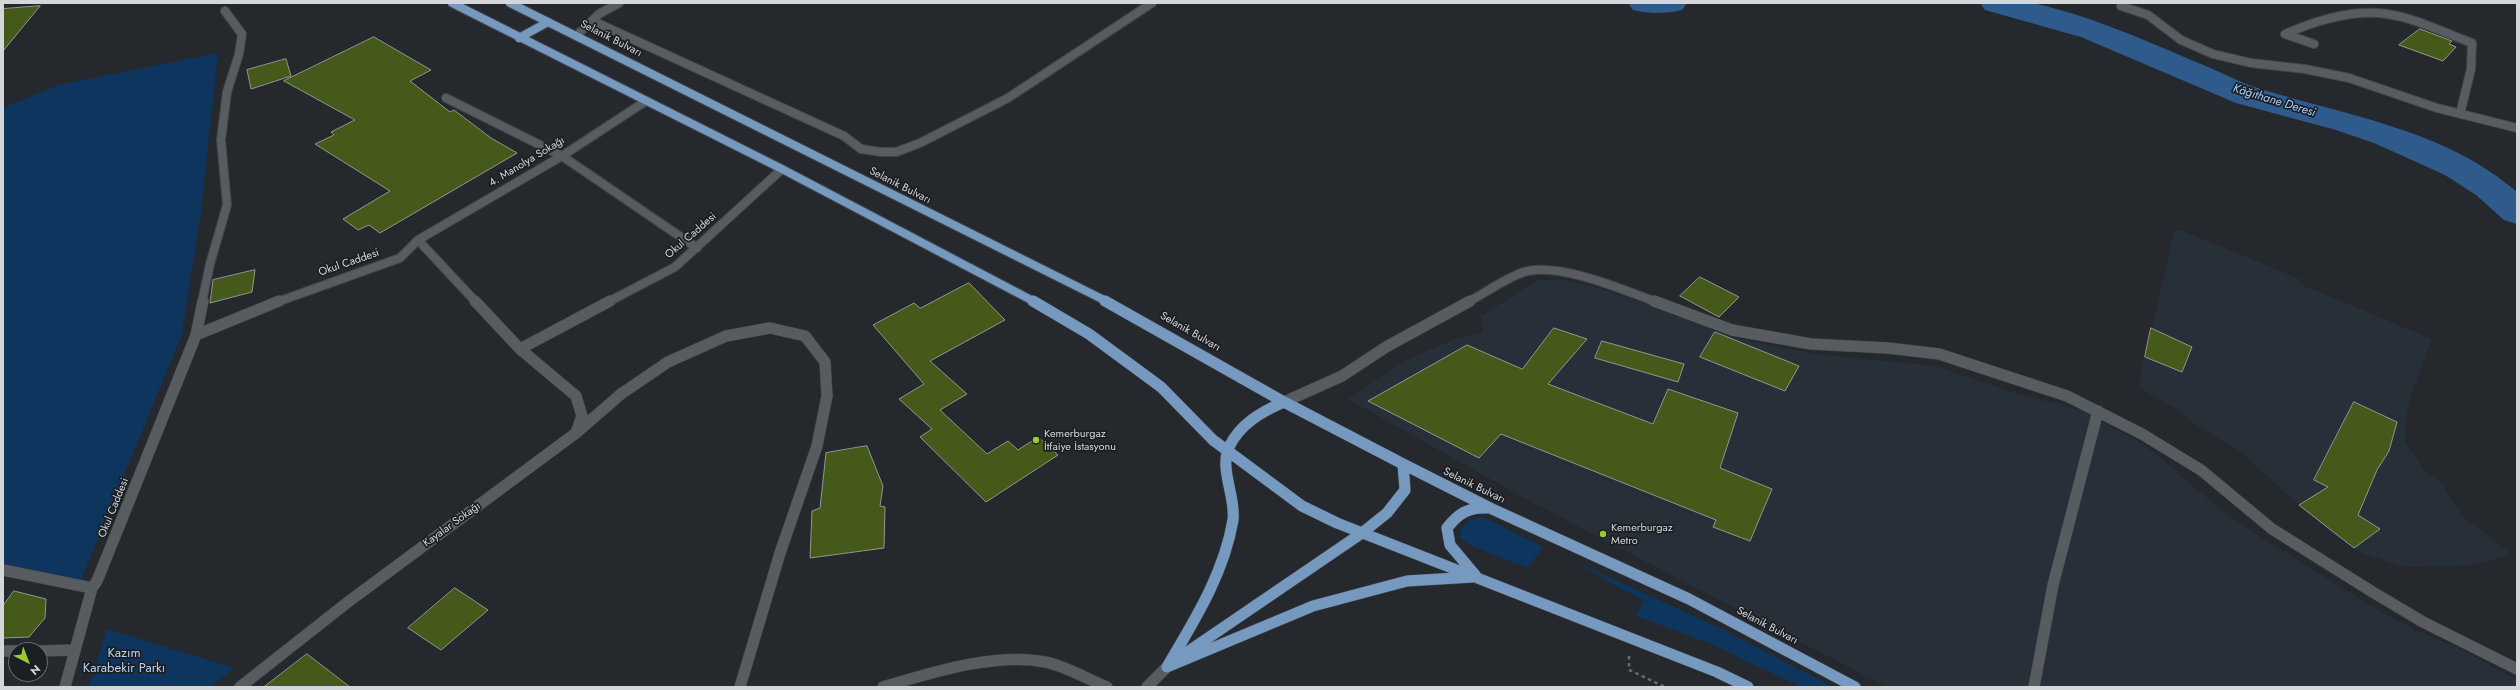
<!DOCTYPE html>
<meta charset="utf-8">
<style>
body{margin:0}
#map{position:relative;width:2520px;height:690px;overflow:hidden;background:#25292d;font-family:Jost,sans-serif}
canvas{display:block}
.frame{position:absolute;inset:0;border:4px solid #d4d7da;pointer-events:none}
.north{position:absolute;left:8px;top:642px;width:40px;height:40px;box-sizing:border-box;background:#1b1f23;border:1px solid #65696c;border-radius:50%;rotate:138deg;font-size:11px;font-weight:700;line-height:16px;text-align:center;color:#d4d7da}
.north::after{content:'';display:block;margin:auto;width:14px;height:18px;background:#9bcb33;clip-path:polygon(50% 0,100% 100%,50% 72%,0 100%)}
</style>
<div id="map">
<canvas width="2520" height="690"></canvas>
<div class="frame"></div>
<div class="north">N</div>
</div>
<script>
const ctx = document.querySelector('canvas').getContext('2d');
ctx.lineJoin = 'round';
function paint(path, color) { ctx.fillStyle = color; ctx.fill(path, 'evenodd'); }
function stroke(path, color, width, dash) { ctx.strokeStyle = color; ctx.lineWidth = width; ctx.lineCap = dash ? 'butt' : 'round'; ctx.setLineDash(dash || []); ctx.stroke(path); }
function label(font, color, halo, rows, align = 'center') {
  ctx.font = font + ' Jost,sans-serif'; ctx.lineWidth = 3.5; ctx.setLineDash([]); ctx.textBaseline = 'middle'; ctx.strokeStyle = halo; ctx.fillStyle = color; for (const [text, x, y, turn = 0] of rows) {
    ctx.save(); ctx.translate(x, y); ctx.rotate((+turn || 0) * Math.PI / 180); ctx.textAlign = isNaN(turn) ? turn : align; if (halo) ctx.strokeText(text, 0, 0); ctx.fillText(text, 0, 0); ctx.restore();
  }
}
const built = new Path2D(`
 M 2181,230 L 2302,280 L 2300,284 L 2432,339 L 2410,398 L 2405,425 L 2405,443 L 2424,470 L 2443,484 L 2453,503 L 2466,519 L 2512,554 L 2473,565 L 2405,567 L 2363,553 L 2329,532 L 2237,449 L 2196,425 L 2179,410 L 2139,388 L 2142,363 L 2147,350 L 2174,231 Z
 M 1538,280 L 1568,280 L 1609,291 L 1744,340 L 1815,354 L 1935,366 L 2017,394 L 2082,410 L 2146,446 L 2220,509 L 2262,538 L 2378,610 L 2419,632 L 2457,647 L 2517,680 L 2517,687 L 1887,687 L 1533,503 L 1348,399 L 1405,361 L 1459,337 L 1483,333 L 1481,316 Z`);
const green = new Path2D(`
 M 218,53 L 201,212 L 182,334 L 79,585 L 3,570 L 3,108 L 58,85 Z
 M 1483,517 L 1543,547 L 1528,568 L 1471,546 L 1459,537 C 1462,523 1470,519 1483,517 Z
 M 1571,560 L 1718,627 L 1833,687 L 1801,687 L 1709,643 L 1636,616 L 1644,601 Z
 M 107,629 L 234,668 L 211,687 L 89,687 Z`);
const river = new Path2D(`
 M 1628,3 L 1687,3 L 1682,10 C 1666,14 1649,14 1633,10 Z
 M 1980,3 C 1997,3 2016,0 2032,3 C 2093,16 2151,43 2208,67 C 2225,74 2243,84 2261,89 C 2348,116 2446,130 2517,192 L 2517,224 L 2504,220 L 2476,195 L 2445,175 L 2374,143 L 2336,130 L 2236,103 L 2081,37 L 1985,10 Z`);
const building = new Path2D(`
 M 40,6 L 3,51 L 3,9 Z
 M 2420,29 L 2452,41 L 2449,44 L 2456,47 L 2443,61 L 2399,45 Z
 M 374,37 L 431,70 L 410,81 L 450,112 L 454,110 L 491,138 L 517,153 L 380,233 L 369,225 L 358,230 L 343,219 L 390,191 L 315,144 L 334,135 L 331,132 L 355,120 L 284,81 Z
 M 286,59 L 291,76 L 251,89 L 247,70 Z
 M 255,270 L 252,292 L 210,303 L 213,280 Z
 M 1700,277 L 1739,297 L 1719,317 L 1680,296 Z
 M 969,283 L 1005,320 L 930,361 L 967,394 L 940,410 L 987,454 L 1008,441 L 1018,450 L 1038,437 L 1058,455 L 986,502 L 920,437 L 932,429 L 899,399 L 924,384 L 873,325 L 914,303 L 920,308 Z
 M 1554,328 L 1587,339 L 1548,384 L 1653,424 L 1668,389 L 1738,413 L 1720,468 L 1772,489 L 1750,541 L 1713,527 L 1716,520 L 1501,434 L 1479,458 L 1368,401 L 1467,345 L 1522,369 Z
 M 2151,328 L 2192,347 L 2182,372 L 2145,357 Z
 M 1715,332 L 1799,366 L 1785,391 L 1700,357 Z
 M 1602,341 L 1684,364 L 1678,382 L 1595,358 Z
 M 2354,402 L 2397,422 L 2389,451 L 2377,470 L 2358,515 L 2380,529 L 2354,548 L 2299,505 L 2328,487 L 2314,480 Z
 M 867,446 L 883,486 L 880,506 L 885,507 L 884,548 L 810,558 L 812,511 L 820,508 L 826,453 Z
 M 455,588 L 488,610 L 441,650 L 408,628 Z
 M 14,591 L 46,599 L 45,618 L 29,637 L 3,638 L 3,606 Z
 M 307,654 L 350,687 L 264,687 Z`);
const path = new Path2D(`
 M 1629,656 L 1629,670 L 1665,687`);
const laneFar1 = new Path2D(`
 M 202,302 L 210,264 L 227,205 L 221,140 L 227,92 L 239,54 L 242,34 L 225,11`);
const lane = new Path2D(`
 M 196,335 L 203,301
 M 2034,687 L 2053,585 L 2098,411`);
const streetFar1 = new Path2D(`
 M 2121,6 L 2148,15 L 2181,40 L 2213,54 L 2251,63 L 2305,69 L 2349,78 L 2437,108 L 2517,128
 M 593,21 L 844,136 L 861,149 L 881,152 L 896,152 L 920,143 L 1008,98 L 1152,3
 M 576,36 L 599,14 L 619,3
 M 2314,44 L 2285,34 C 2315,21 2354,9 2387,14 C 2416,18 2444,33 2472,43 L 2471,69 L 2460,114
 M 446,98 L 562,156 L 697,248
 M 418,240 L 562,156 L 646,101
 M 277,302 L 400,258 L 418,240 L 476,302
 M 608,302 L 675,267 L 782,169
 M 1468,302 C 1485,293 1503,280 1521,273 C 1555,260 1624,290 1656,302`);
const street = new Path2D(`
 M 475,301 L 520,349 L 610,301
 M 1654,301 L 1732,330 L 1811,344 L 1888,348 L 1939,354 L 2067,396 L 2142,434 L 2201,470 L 2272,529 L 2371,591 L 2423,622 L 2517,669
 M 1284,402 L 1342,376 L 1386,347 L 1470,301
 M 576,433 L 621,394 L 668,362 L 726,336 L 770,328 L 805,336 L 825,362 L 827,396 L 817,446 L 780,553 L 740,687
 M 3,570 L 92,588
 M 3,651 L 16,651
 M 40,651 L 74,650
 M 65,687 L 92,588 L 97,581 L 196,335 L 279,301
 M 240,687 L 348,602 L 576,433 L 582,416 L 576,396 L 520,349
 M 883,687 C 931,673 995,652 1045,662 C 1066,666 1087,679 1107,687`);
const secondary = new Path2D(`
 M 1147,687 L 1167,667`);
const primaryFar1 = new Path2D(`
 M 452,3 L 782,169 L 1035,302
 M 510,3 L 1108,302
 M 519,38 L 548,22`);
const primary = new Path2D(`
 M 1033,301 L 1089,334 L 1161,387 L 1213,440 L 1302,506 L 1337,523 L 1717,672 L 1748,687
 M 1105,301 L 1284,402 L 1403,464 L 1490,508 L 1689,599 L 1855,687
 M 1476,576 L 1450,545 L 1447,528 C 1458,514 1468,507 1486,508
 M 1183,655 L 1362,533 L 1387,513 L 1405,490 L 1403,464
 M 1167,667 L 1313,606 L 1407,581 L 1473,577
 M 1167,667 C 1194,621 1224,574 1233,520 C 1236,497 1219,469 1229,447 C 1240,424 1261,412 1284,402`);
const markers = [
 [1036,440,4,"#9bcb33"],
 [1603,534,4,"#9bcb33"]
];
const streetNames = [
 ["Selanik Bulvarı",611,39,27],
 ["4. Manolya Sokağı",527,162,-31],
 ["Selanik Bulvarı",900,186,27],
 ["Okul Caddesi",691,236,-41],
 ["Okul Caddesi",349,263,-19],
 ["Selanik Bulvarı",1190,332,30],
 ["Selanik Bulvarı",1474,486,26],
 ["Okul Caddesi",114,508,-68],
 ["Kayalar Sokağı",452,525,-36],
 ["Selanik Bulvarı",1767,626,28]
];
const poiNames = [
 ["Kemerburgaz",1044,434],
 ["İtfaiye İstasyonu",1044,447],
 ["Kemerburgaz",1611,528],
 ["Metro",1611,541]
];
const waterNames = [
 ["Kâğıthane Deresi",2274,101,17]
];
const nearParknames = [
 ["Kazım",124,654],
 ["Karabekir Parkı",124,669]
];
paint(built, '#272f39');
paint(green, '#0d355d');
paint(river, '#2e5b8b');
paint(building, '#455a1a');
stroke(building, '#939690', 1);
stroke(laneFar1, '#414448', 10);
stroke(lane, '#414448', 12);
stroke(streetFar1, '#414448', 10);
stroke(street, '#414448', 12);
stroke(secondary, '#414448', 12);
stroke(primaryFar1, '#414448', 10);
stroke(primary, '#414448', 12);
stroke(path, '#676b6e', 2.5, [3.5, 3.5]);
stroke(laneFar1, '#575c61', 8);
stroke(lane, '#575c61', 11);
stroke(streetFar1, '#575c61', 8);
stroke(street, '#575c61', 11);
stroke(secondary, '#575c61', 11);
stroke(primaryFar1, '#7699c0', 8);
stroke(primary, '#7699c0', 11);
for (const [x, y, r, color] of markers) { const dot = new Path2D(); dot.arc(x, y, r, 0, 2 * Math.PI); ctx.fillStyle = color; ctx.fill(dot); stroke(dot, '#1b1f23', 1.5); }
label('11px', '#d4d7da', '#1b1f23', streetNames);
label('11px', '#d4d7da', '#1b1f23', poiNames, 'left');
label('italic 12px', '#a9cffb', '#1b1f23', waterNames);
label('13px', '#b9d2f0', '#1b1f23', nearParknames);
</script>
